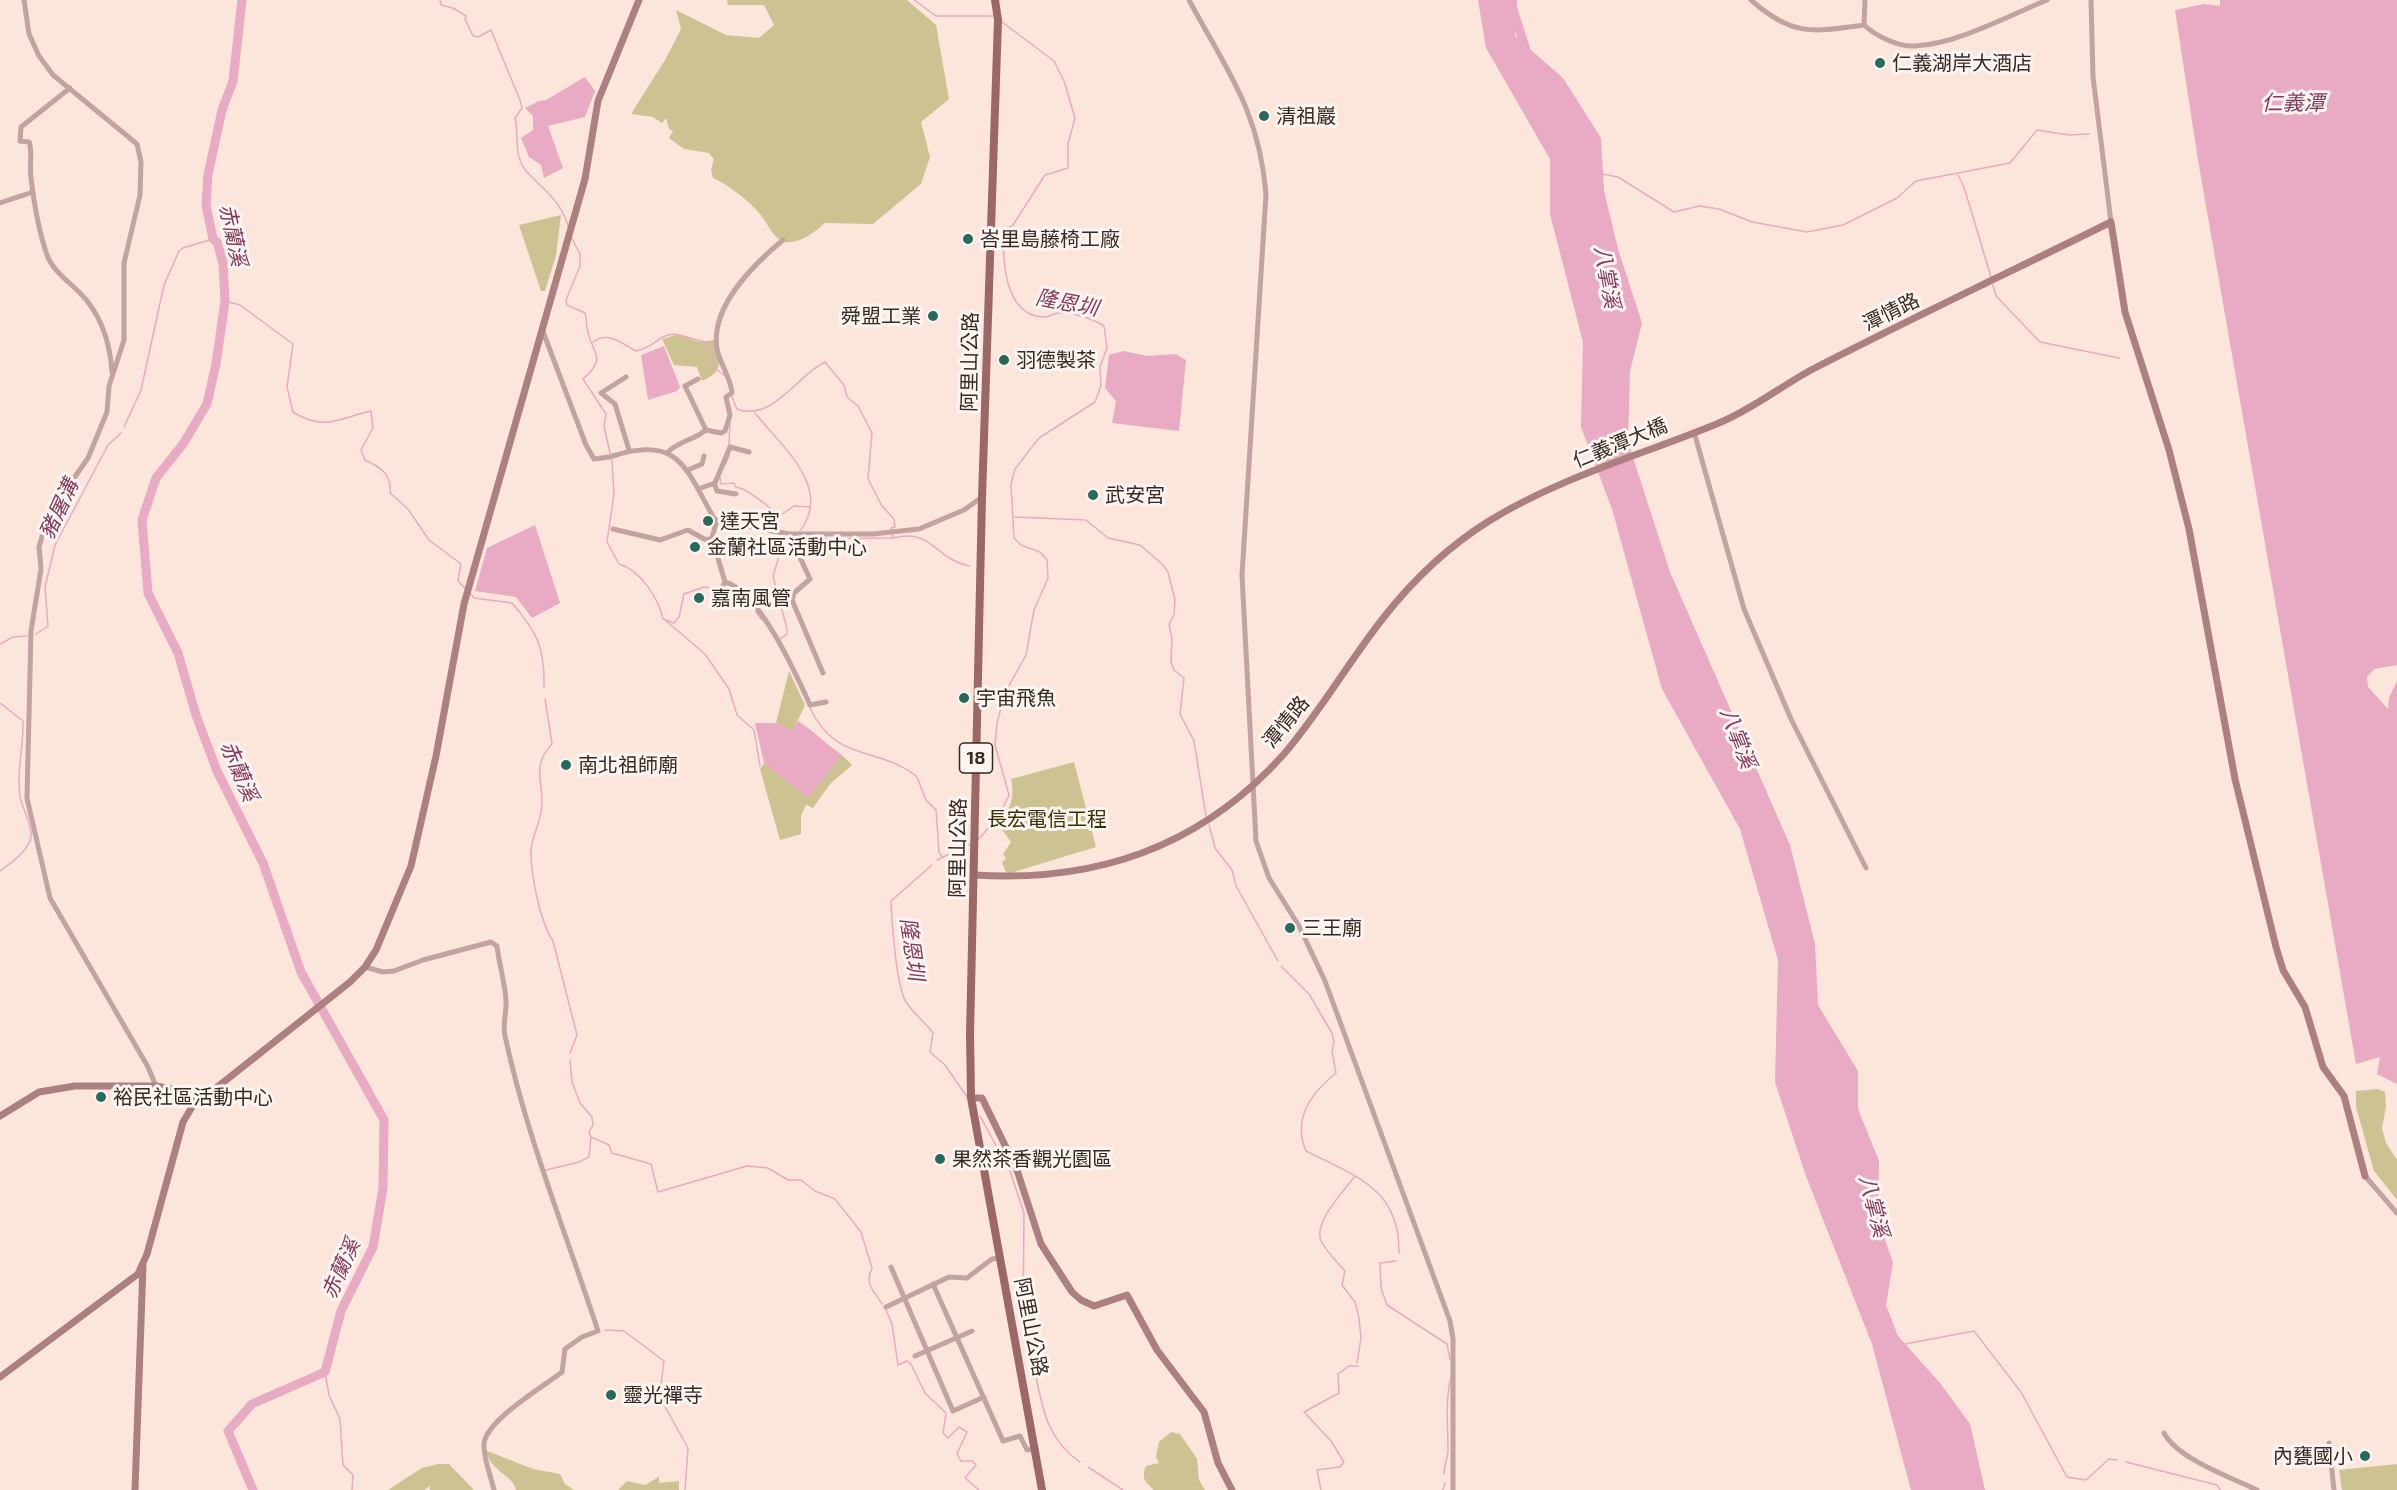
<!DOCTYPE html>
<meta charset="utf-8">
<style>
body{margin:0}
canvas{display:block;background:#fce5da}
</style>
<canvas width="2397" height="1490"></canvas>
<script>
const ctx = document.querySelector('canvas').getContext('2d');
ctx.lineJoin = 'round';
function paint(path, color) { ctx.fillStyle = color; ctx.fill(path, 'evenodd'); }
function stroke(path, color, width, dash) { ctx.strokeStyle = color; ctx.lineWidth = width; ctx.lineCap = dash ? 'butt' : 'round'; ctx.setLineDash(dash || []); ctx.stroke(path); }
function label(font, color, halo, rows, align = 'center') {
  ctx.font = font + ' "Exo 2","Noto Sans TC",sans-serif'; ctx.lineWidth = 6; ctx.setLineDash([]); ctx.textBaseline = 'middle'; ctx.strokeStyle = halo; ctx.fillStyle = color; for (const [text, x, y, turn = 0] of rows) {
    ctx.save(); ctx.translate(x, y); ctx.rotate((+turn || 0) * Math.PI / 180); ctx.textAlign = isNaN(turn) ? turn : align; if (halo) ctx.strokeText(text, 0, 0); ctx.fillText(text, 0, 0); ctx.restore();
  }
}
const green = new Path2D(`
 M 727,0 L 907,0 L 936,25 L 949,99 L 921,122 L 930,157 L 921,184 L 873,224 L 824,223 C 816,233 792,248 780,240 C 772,235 766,221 760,214 C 748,200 730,186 713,178 L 711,169 L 714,159 L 709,153 L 684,149 L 669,138 L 673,131 L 669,129 L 666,118 L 662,123 L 653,117 L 631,114 L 665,60 L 681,29 L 676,10 L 726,35 L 759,38 L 774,25 L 764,5 L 728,5 Z
 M 561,215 L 556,255 L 545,291 L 541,291 L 519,225 Z
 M 679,334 L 698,342 L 714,340 C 719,363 726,370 702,381 L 697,367 L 674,365 L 662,339 Z
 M 789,671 L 805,705 L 793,731 L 776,723 Z
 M 842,755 L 852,765 L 830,784 L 813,808 L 806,805 L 801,816 L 801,834 L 780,840 L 760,769 L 764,763 L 807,797 Z
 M 1074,762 L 1096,847 L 1007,874 L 1002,863 L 1006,858 L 1003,854 L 1011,842 L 997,823 C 1011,810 1015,797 1011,779 Z
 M 2378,1089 L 2385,1092 L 2386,1107 L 2382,1128 L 2386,1143 L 2397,1160 L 2397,1200 L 2374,1171 L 2356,1107 L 2356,1091 Z
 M 1171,1432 L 1180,1434 L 1197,1459 L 1199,1480 L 1205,1490 L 1154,1490 C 1145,1482 1141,1478 1146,1466 L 1159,1463 L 1156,1457 L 1159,1442 Z
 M 485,1450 L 533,1469 L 560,1474 L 565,1484 L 574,1490 L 516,1490 C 512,1474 492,1473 485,1450 Z
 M 438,1464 L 449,1464 L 474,1490 L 430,1490 L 430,1486 L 424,1490 L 388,1490 L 422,1468 Z
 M 2397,1464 L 2397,1490 L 2342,1490 L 2339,1470 Z
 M 659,1477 L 659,1483 L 679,1481 L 679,1490 L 618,1490 L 627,1481 L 645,1485 Z`);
const water = new Path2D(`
 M 1478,0 L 1517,0 L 1515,36 L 1563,78 L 1601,138 L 1604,191 L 1618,249 L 1642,323 L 1630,371 L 1628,442 L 1670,572 L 1790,845 L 1815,944 L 1818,1005 L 1858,1071 L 1858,1109 L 1879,1161 L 1878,1219 L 1893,1263 L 1886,1305 L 1898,1336 L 1940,1383 L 1970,1424 L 1985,1490 L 1911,1490 L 1872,1344 L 1806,1176 L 1775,1082 L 1778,960 L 1740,829 L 1662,689 L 1612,509 L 1581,427 L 1583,342 L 1550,214 L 1550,159 L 1486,48 Z
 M 2220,0 L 2397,0 L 2397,665 L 2374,669 L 2367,677 L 2368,687 L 2388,709 L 2389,698 L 2397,681 L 2397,1084 L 2377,1074 L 2380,1057 L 2356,1064 L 2198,160 L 2175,10 L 2204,4 L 2220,6 Z
 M 585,77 L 595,91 L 585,117 L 548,126 L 563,168 L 544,178 L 541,165 L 529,157 L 521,138 L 533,130 L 533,116 L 525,108 L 539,101 L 546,100 Z
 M 664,346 L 680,387 L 677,391 L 648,400 L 641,355 Z
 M 1123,351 L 1148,356 L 1175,354 L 1186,360 L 1179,431 L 1112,423 L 1116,401 L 1105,388 L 1109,355 Z
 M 535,525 L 560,603 L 532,618 L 516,597 L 475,591 L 487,548 Z
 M 798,721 C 814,731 826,744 842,755 L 808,798 L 764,763 L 755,723 L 776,723 L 793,731 Z`);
const stream = new Path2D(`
 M 440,0 L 441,5 L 453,8 L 466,16 L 465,19 L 473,36 L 478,37 L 491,30 L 520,100 L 522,108 L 515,118 C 519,135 513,157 527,172 C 546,192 560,200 569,228
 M 914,0 L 936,16 L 993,16
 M 1602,174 L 1618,177 L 1674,212 L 1699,206 L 1719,209 L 1752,222 L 1807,232 L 1843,225 L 1897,198 L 1916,181 L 2010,163 L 2037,130 L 2069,135 L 2089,134
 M 1958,175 L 1964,187 L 1991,277
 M 572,239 L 580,254 L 580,266 L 566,300 L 567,305 L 585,313 C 587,318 586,323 587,328 C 591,354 609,356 583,379 L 606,414 L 604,426 L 612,462 L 614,494 L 607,542 L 619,564 C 641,570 659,600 663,619 L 674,623 L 679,617 L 684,594 L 704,587 L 719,589
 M 1993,285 L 1996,296 L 2040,342 L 2119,358
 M 225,301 L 240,305 L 293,344 L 287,387 L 293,412 C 325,432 339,418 371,411 L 373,428 L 361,450 L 365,460 C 380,467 392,474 390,493 L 408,509 L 429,540 L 461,564 L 458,581 L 465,588
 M 593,342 C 609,331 621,343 636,351 C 653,347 653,342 665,336 C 679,330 694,342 708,342 L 713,367 L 724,375
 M 732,397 L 737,409 C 773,422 796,376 825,362 L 844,385 L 847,397 L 858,406 L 872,433 L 868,479 L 882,506 L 894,519 L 895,527 L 891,528 L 891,531
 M 755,413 C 779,444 834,487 800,531
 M 124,427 L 141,390 L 164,285 L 179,251 L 183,248 L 213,239
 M 729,445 L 730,423
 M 725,465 L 729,456
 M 720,478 L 721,484 L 734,483 L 736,487 C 749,489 769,507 779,516 L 794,506 L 809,507
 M 1015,517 L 1086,520 L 1108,538 L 1140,545 L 1162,564
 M 892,535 L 893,538 C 933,528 933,558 969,566
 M 794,539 L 893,538
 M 1163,565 L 1168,572 L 1175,600 L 1174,615 L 1169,624 L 1172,639 L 1171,662 L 1174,670 L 1184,678 L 1180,714 L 1194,741 L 1206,816
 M 471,594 L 474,598 L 512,603 C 537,632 545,648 544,687
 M 756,612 L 762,620
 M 665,620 L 705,654 L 729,689 L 737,715 L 754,730 L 760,766
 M 36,634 L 48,626 L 45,587 L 55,545 L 108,445 L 121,433
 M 780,639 L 787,634 L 787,629 L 773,576 L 782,547 L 779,536 L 789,538
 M 0,644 L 13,637 L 27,636
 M 545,699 L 552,744 C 529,769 546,783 541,812 C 539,826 531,838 531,852 C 531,875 540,922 553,941 L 577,1035 L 570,1053
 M 0,703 L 23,721 C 24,746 16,771 20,796 C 22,809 35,829 30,841 C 24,854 11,863 0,871
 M 809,706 C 835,764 878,745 917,777 L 926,800 L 936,810 L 939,852 L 942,857
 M 1209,825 L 1215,848 L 1232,870 L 1236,886 L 1278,961
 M 978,840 L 999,816 L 1009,795 L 995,745 L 997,723 L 1005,693 L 1026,655 L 1034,610 L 1048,578 L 1047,560 L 1040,552 L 1021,545 L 1014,538 L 1011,484 L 1015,469 L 1039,438 L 1095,402 L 1101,386 L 1100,367 L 1107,348 L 1104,326 C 1093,319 1074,312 1060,313 C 1053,313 1048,318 1042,317 C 1004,314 1003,260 1003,231 L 1013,225 L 1045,175 L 1068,168 L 1068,144 L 1075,118 L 1064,81 L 1054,61 L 1002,22
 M 937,860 L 970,844
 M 932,865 L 891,901 C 892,922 896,986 906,1002 C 913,1013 925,1022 933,1033 L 930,1052 L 945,1065 L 967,1097
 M 1281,966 L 1309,994 L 1332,1033 L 1334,1042 L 1332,1051 L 1336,1073 C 1311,1093 1292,1119 1306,1151 C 1355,1176 1400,1188 1399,1253
 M 570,1060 L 572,1082 L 580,1103 L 592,1117 L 593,1125 L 589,1132 L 591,1137 L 609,1145 L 612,1153 L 651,1164 L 658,1192 L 747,1166 L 768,1168 L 788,1180 L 801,1180 L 815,1191 L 835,1199 L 861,1232 L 872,1268 C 864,1285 874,1290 882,1304
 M 980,1116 L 1010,1171 L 1024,1213 L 1023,1328 L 1030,1339 L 1035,1370
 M 546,1170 L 579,1162 L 589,1157 L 591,1137
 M 1355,1176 C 1345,1190 1313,1222 1321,1241 C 1326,1251 1338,1263 1345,1271 L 1342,1285 L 1355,1302 L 1359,1318 L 1361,1338 L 1357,1363
 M 1396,1261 L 1380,1263 L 1381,1288 L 1387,1305 L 1447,1344 L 1450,1360
 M 886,1310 L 892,1324 L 898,1365 L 907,1361 L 911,1364 L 925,1393 L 946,1413 L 943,1433 L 948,1438 L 959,1427 L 967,1432 L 957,1454 L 961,1461 L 972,1461 L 976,1465 L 965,1478 L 979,1490
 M 605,1330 L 624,1331 L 664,1361 L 661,1384 L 664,1405 L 688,1448 L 685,1490
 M 1905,1344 L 1974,1331 L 2021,1392 L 2067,1477 L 2086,1480 L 2109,1459 L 2117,1460
 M 325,1372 L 329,1395 L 340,1419 L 343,1465 L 353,1475 L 352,1490
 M 1036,1377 C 1043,1412 1049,1441 1080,1462
 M 2126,1462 L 2217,1485 L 2220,1490
 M 1088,1467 L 1123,1490
 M 1444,1474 C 1444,1465 1448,1458 1448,1450 C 1448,1427 1445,1400 1451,1377
 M 1321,1490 L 1317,1470 L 1340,1467 L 1344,1462 L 1331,1441 L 1304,1412 L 1339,1393 L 1338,1374 L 1349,1366 L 1358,1366
 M 1443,1490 L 1445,1483`);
const river = new Path2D(`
 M 242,0 L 233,81 L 222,110 L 208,175 L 206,205 L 213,239 L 217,242 L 223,263 L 225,301 L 216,364 L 207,404 L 183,444 L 156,478 L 142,520 L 148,593 L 178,653 L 196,715 L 217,771 L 263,863 L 301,972 L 384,1120 L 383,1188 L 373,1247 L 341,1311 L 325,1372 L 252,1404 L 228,1431 L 253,1490
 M 1510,0 L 1527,53`);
const street = new Path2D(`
 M 24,0 L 29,34 L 39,56 L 53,75 L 137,144 L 141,162 L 140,195 L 124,263 L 124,340 L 109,386 L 107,412 L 88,458 L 54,507 L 45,526 L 39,547 L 41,569 L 31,631 L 27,798 L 50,898 L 148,1067 L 156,1086
 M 1189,0 C 1227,71 1259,110 1266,194 L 1242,575 L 1256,841 L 1269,878 L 1299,926 L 1325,981 L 1450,1321 L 1453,1339 L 1453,1490
 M 1751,0 C 1793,37 1813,32 1864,25
 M 1865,0 L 1864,25 C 1876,36 1898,47 1915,46 C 1957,44 2008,16 2047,0
 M 2091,0 L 2093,77 L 2111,222
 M 70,88 L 21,127 L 20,141 L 29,142 C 33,152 29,166 31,178 C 34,203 39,232 47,255 C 53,271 68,281 80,293 C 101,314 110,343 112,372
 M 0,203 L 33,192
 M 542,329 L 586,445 L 594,459 L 609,457
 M 626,377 L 601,393 L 615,404 L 629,450
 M 698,379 L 685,386 L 706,430
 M 1694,432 L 1744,609 L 1791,719 L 1866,868
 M 668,452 C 679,441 694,440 706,430 L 721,433 L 725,431 L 730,415 L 726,397 L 732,393 C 731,378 720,364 717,349 C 710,307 754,264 783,240
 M 613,456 C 680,434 686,470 715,520 L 789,534 L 873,534 L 919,529 L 964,510 L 982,497
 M 688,470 L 702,464 L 704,456
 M 714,483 L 717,491 L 736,494
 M 698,489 L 715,483 L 730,447 L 749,452
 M 613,529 L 660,540 L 688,530 L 706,540 L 712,538
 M 789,534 L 810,579 L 794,593 L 792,600 L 823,673
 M 725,582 C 759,591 796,674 810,705 L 826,702
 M 717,597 L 725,582 L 712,538 L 717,520
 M 365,967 L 383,972 L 394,971 L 423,960 L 491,942 L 497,946 C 499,964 505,983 506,1000 C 507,1012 502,1024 505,1036 C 527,1138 566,1233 598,1331 L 582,1337 L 565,1349 L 562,1372 C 543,1387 486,1420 484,1444 C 483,1458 491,1476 494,1490
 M 2365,1176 L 2397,1213
 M 891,1267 L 953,1411 L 984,1397
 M 933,1284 L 1003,1441 L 1020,1436 L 1027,1450 L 1036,1449
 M 886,1307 L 949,1277 L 967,1278 L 992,1259 L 1000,1258
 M 915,1356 L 972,1331
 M 2164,1433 C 2178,1459 2230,1477 2257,1490
 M 2329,1443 L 2334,1490`);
const secondary = new Path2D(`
 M 974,875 C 1096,883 1202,846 1284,754 C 1321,711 1349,661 1384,617 C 1413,580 1449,546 1489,521 C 1560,477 1642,455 1719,423 C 1753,409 1781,386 1813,369 C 1912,318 2012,271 2111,222 L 2125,312 L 2169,450 L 2189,529 L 2235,779 L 2276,947 L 2283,970 L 2305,1007 L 2323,1067 L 2344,1096 L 2365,1176
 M 971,1098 L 982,1098 L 1017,1170 L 1041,1244 L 1072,1292 L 1081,1300 L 1094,1306 L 1127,1295 L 1157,1350 L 1204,1412 L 1218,1463 L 1232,1490
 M 0,1116 L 39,1092 L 75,1086 L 156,1086 L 183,1091 L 197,1101
 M 0,1377 L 138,1274 L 147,1254 L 183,1122 L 192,1107 L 350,982 L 365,967 L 376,950 L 411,866 L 436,756 L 464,604 L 585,179 L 598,101 L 639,0
 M 135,1490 L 143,1266`);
const primary = new Path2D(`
 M 995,0 L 998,20 L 982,497 L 970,1034 L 971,1098 L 1042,1490`);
const markers = [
 [1880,63,6,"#266a5c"],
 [1264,116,6,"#266a5c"],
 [968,239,6,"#266a5c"],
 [933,316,6,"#266a5c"],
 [1004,360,6,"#266a5c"],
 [1093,495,6,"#266a5c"],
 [708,521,6,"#266a5c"],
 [695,547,6,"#266a5c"],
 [699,598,6,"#266a5c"],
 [964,698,6,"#266a5c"],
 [566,765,6,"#266a5c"],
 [1290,928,6,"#266a5c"],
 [101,1097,6,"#266a5c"],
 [940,1159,6,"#266a5c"],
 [611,1395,6,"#266a5c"],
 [2365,1456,6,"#266a5c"]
];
const shields = [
 [976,758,33]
];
const shieldNames = [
 ["18",976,758]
];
const poiNames = [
 ["仁義湖岸大酒店",1892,63],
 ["清祖巖",1276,116],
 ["峇里島藤椅工廠",980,239],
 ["舜盟工業",921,316,"right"],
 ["羽德製茶",1016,360],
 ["武安宮",1105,495],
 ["達天宮",720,521],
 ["金蘭社區活動中心",707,547],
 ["嘉南風管",711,598],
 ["宇宙飛魚",976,698],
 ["南北祖師廟",578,765],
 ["三王廟",1302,928],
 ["裕民社區活動中心",113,1097],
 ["果然茶香觀光園區",952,1159],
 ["靈光禪寺",623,1395],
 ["內甕國小",2353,1456,"right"]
];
const streetNames = [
 ["潭情路",1891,312,-26],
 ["阿里山公路",970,362,-89],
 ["仁義潭大橋",1620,443,-22],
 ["潭情路",1286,722,-51],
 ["阿里山公路",958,848,-89],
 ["阿里山公路",1031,1327,79]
];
const parkNames = [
 ["長宏電信工程",1047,819]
];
const waterNames = [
 ["仁義潭",2293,103],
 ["赤蘭溪",233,235,78],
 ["八掌溪",1607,277,80],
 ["隆恩圳",1067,303,11],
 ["豬屠溝",59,509,-65],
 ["八掌溪",1738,738,69],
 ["赤蘭溪",239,771,67],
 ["隆恩圳",912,949,82],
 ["八掌溪",1874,1206,76],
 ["赤蘭溪",341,1269,-66]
];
paint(green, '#cdc392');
paint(water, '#e9aac3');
stroke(stream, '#e9aac3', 1.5);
stroke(river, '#e9aac3', 9);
stroke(street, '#c2a3a2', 5);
stroke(secondary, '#ac8080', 7);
stroke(primary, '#9c6767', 8);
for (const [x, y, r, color] of markers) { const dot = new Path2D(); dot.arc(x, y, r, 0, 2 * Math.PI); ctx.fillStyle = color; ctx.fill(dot); stroke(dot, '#fdf5f2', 2); }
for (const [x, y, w] of shields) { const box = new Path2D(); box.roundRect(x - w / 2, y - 15, w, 30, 4.5); ctx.fillStyle = '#fdf5f2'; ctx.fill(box); stroke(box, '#382a23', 1.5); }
label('bold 18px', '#382a23', null, shieldNames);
label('20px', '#382a23', '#fdf5f2', poiNames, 'left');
label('20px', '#382a23', '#fdf5f2', streetNames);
label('20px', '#3a3100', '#fdf5f2', parkNames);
label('italic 21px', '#853a5c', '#fdf5f2', waterNames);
</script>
